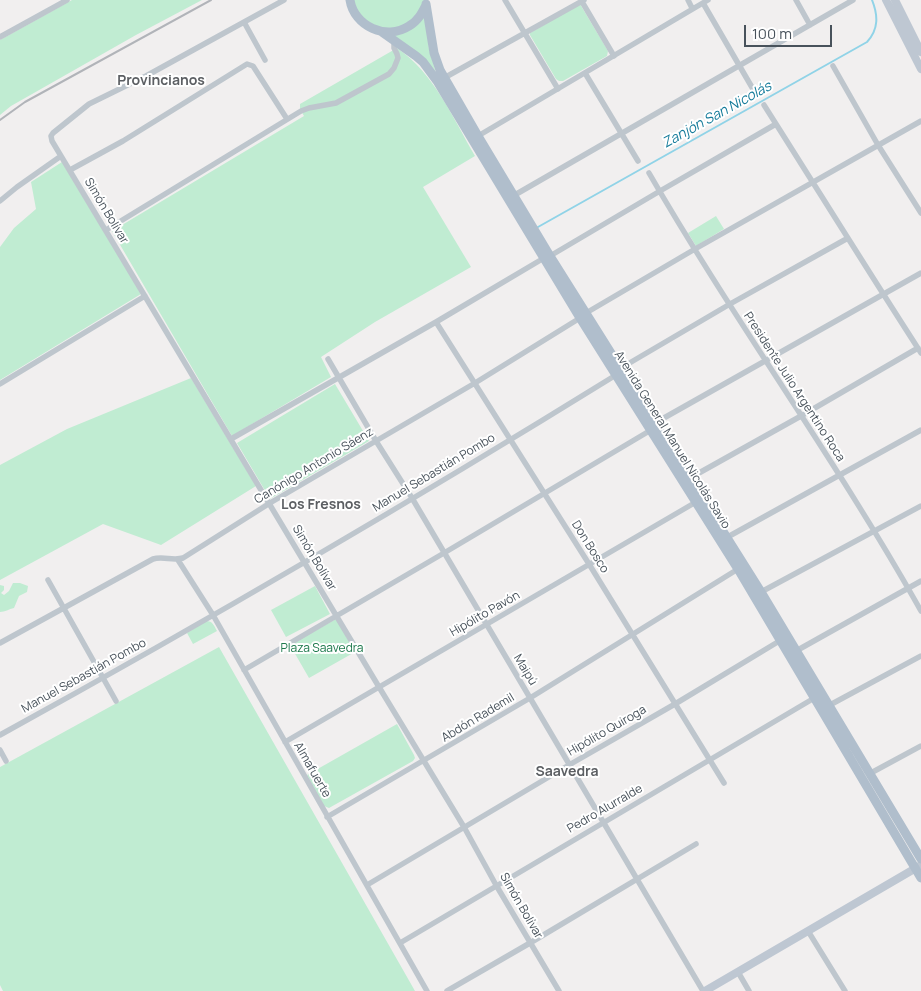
<!DOCTYPE html>
<meta charset="utf-8">
<style>
body{margin:0}
#map{position:relative;width:921px;height:991px;overflow:hidden;background:#f1efef;font-family:Manrope,sans-serif}
canvas{display:block}
.scale{position:absolute;left:744px;top:25px;width:88px;height:22px;box-sizing:border-box;border:2px solid #48525b;border-top:0;padding-left:6px;font-size:15px;line-height:18px;white-space:nowrap;color:#48525b;-webkit-text-stroke:4px #fff;paint-order:stroke}
</style>
<div id="map">
<canvas width="921" height="991"></canvas>
<div class="scale">100 m</div>
</div>
<script>
const ctx = document.querySelector('canvas').getContext('2d');
ctx.lineJoin = 'round';
function paint(path, color) { ctx.fillStyle = color; ctx.fill(path, 'evenodd'); }
function stroke(path, color, width, dash) { ctx.strokeStyle = color; ctx.lineWidth = width; ctx.lineCap = dash ? 'butt' : 'round'; ctx.setLineDash(dash || []); ctx.stroke(path); }
function label(font, color, halo, rows, align = 'center') {
  ctx.font = font + ' Manrope,sans-serif'; ctx.lineWidth = 4; ctx.setLineDash([]); ctx.textBaseline = 'middle'; ctx.strokeStyle = halo; ctx.fillStyle = color; for (const [text, x, y, turn = 0] of rows) {
    ctx.save(); ctx.translate(x, y); ctx.rotate((+turn || 0) * Math.PI / 180); ctx.textAlign = isNaN(turn) ? turn : align; if (halo) ctx.strokeText(text, 0, 0); ctx.fillText(text, 0, 0); ctx.restore();
  }
}
const green = new Path2D(`
 M 72,0 L 202,0 L 136,35 L 11,106 L 0,115 L 0,40 Z
 M 353,0 L 424,0 C 416,32 376,39 357,11 C 355,8 355,3 353,0 Z
 M 580,4 L 608,51 L 607,56 L 563,81 L 559,81 L 556,79 L 530,35 L 530,33 Z
 M 425,13 L 429,49 L 436,73 L 393,36 Z
 M 397,48 C 434,73 453,118 475,156 L 423,187 L 471,267 L 375,322 L 321,357 L 331,377 L 232,436 L 112,231 L 304,116 L 300,109 L 300,104 Z
 M 62,162 L 141,294 L 0,380 L 0,247 L 14,228 L 36,209 L 31,182 Z
 M 716,216 L 724,229 L 696,246 L 688,233 Z
 M 191,378 L 256,486 L 161,545 L 103,524 L 0,580 L 0,465 L 67,429 Z
 M 335,384 L 369,441 L 270,499 L 237,443 Z
 M 13,583 L 20,583 L 28,586 L 27,592 L 19,596 L 14,608 C 9,609 5,612 0,612 L 0,585 L 4,586 L 4,590 L 1,593 L 4,595 L 9,591 Z
 M 315,586 L 330,614 L 286,637 L 271,610 Z
 M 336,619 L 355,652 L 309,678 L 290,645 Z
 M 206,621 C 213,621 214,626 217,631 L 193,644 L 187,633 Z
 M 219,647 L 415,991 L 3,991 L 0,985 L 0,767 Z
 M 397,724 L 414,755 L 415,758 L 413,761 L 329,808 L 324,806 L 307,775 Z`);
const stream = new Path2D(`
 M 538,227 L 867,42 C 879,29 878,15 872,0`);
const minor = new Path2D(`
 M 284,0 L 146,76 L 89,104 L 53,133 L 51,136 L 52,141 L 379,687 L 464,827 L 496,885 L 559,991
 M 505,0 L 558,89
 M 581,0 L 614,56
 M 688,0 L 692,8
 M 796,0 L 810,25
 M 703,3 L 757,96
 M 244,22 L 265,60
 M 0,37 L 67,0
 M 833,66 L 878,145 L 921,213
 M 585,73 L 638,161
 M 444,78 L 584,0
 M 764,105 C 816,187 868,271 921,353
 M 478,136 L 708,0
 M 70,170 L 123,141 L 247,64 L 253,66 L 287,119
 M 649,173 C 735,322 837,461 921,611
 M 513,196 L 853,0
 M 0,201 L 17,187 L 61,156
 M 106,230 L 301,111 L 309,108 L 336,103 L 389,74 L 394,68 L 398,58 L 397,54 L 394,48 L 394,44 L 397,42
 M 550,256 L 660,191 L 776,124
 M 586,313 L 695,249 L 921,121
 M 436,322 L 589,564 L 724,783
 M 328,359 L 376,441 L 412,498 L 703,991
 M 0,384 L 145,296
 M 655,423 L 921,273
 M 231,439 L 436,322 L 544,258
 M 690,478 L 801,416 L 918,348
 M 724,539 L 921,430
 M 178,560 L 213,615 L 427,991
 M 48,580 L 116,701
 M 761,592 L 921,506
 M 0,643 L 153,559 C 163,556 173,561 183,558 L 270,503 L 475,383 L 580,318
 M 796,651 L 921,581
 M 244,670 L 444,553 L 651,430
 M 828,706 L 921,656
 M 0,735 C 209,620 414,500 616,375 L 621,368 L 730,304 L 848,238
 M 285,742 L 696,502
 M 0,750 L 6,761
 M 869,774 L 921,746
 M 327,817 L 530,698 L 738,569
 M 367,885 L 569,765 L 675,704 L 781,640
 M 808,931 L 845,991
 M 400,943 L 816,697
 M 738,972 L 749,991
 M 447,991 L 530,943 L 696,844`);
const secondary = new Path2D(`
 M 886,0 L 921,69
 M 895,0 L 921,52
 M 705,991 L 921,865`);
const primary = new Path2D(`
 M 350,0 C 354,26 386,41 409,26 C 418,21 422,13 426,5
 M 426,4 L 434,53 L 440,70 L 478,136 L 550,256 L 761,592 L 921,859
 M 382,32 L 416,56 L 423,62 L 437,81 L 580,318 L 738,569 L 921,878`);
const rail = new Path2D(`
 M 0,120 L 25,102 L 211,0`);
const streetNames = [
 ["Simón Bolívar",106,211,59],
 ["Presidente Julio Argentino Roca",794,387,57],
 ["Avenida General Manuel Nicolás Savio",672,440,58],
 ["Canónigo Antonio Sáenz",314,466,-31],
 ["Manuel Sebastián Pombo",434,473,-31],
 ["Don Bosco",590,547,58],
 ["Simón Bolívar",314,558,59],
 ["Hipólito Pavón",485,614,-30],
 ["Maipú",525,670,59],
 ["Manuel Sebastián Pombo",84,676,-29],
 ["Abdón Rademil",478,718,-31],
 ["Hipólito Quiroga",607,731,-30],
 ["Almafuerte",312,770,60],
 ["Pedro Alurralde",605,809,-30],
 ["Simón Bolívar",521,906,60]
];
const parkNames = [
 ["Plaza Saavedra",322,649]
];
const neighbourhoodNames = [
 ["Provincianos",161,81],
 ["Los Fresnos",321,505],
 ["Saavedra",567,772]
];
const waterNames = [
 ["Zanjón San Nicolás",717,115,-29]
];
paint(green, '#c0ecd2');
stroke(stream, '#90d3e7', 2);
stroke(minor, '#bec6cd', 5.5);
stroke(secondary, '#bec7d2', 8);
stroke(primary, '#b0becc', 9);
stroke(rail, '#b1b4b9', 2);
label('12px', '#48525b', '#fff', streetNames);
label('12px', '#1d794c', '#fff', parkNames);
label('bold 14px', '#5c5f63', '#fff', neighbourhoodNames);
label('italic 14px', '#157b9a', '#fff', waterNames);
</script>
